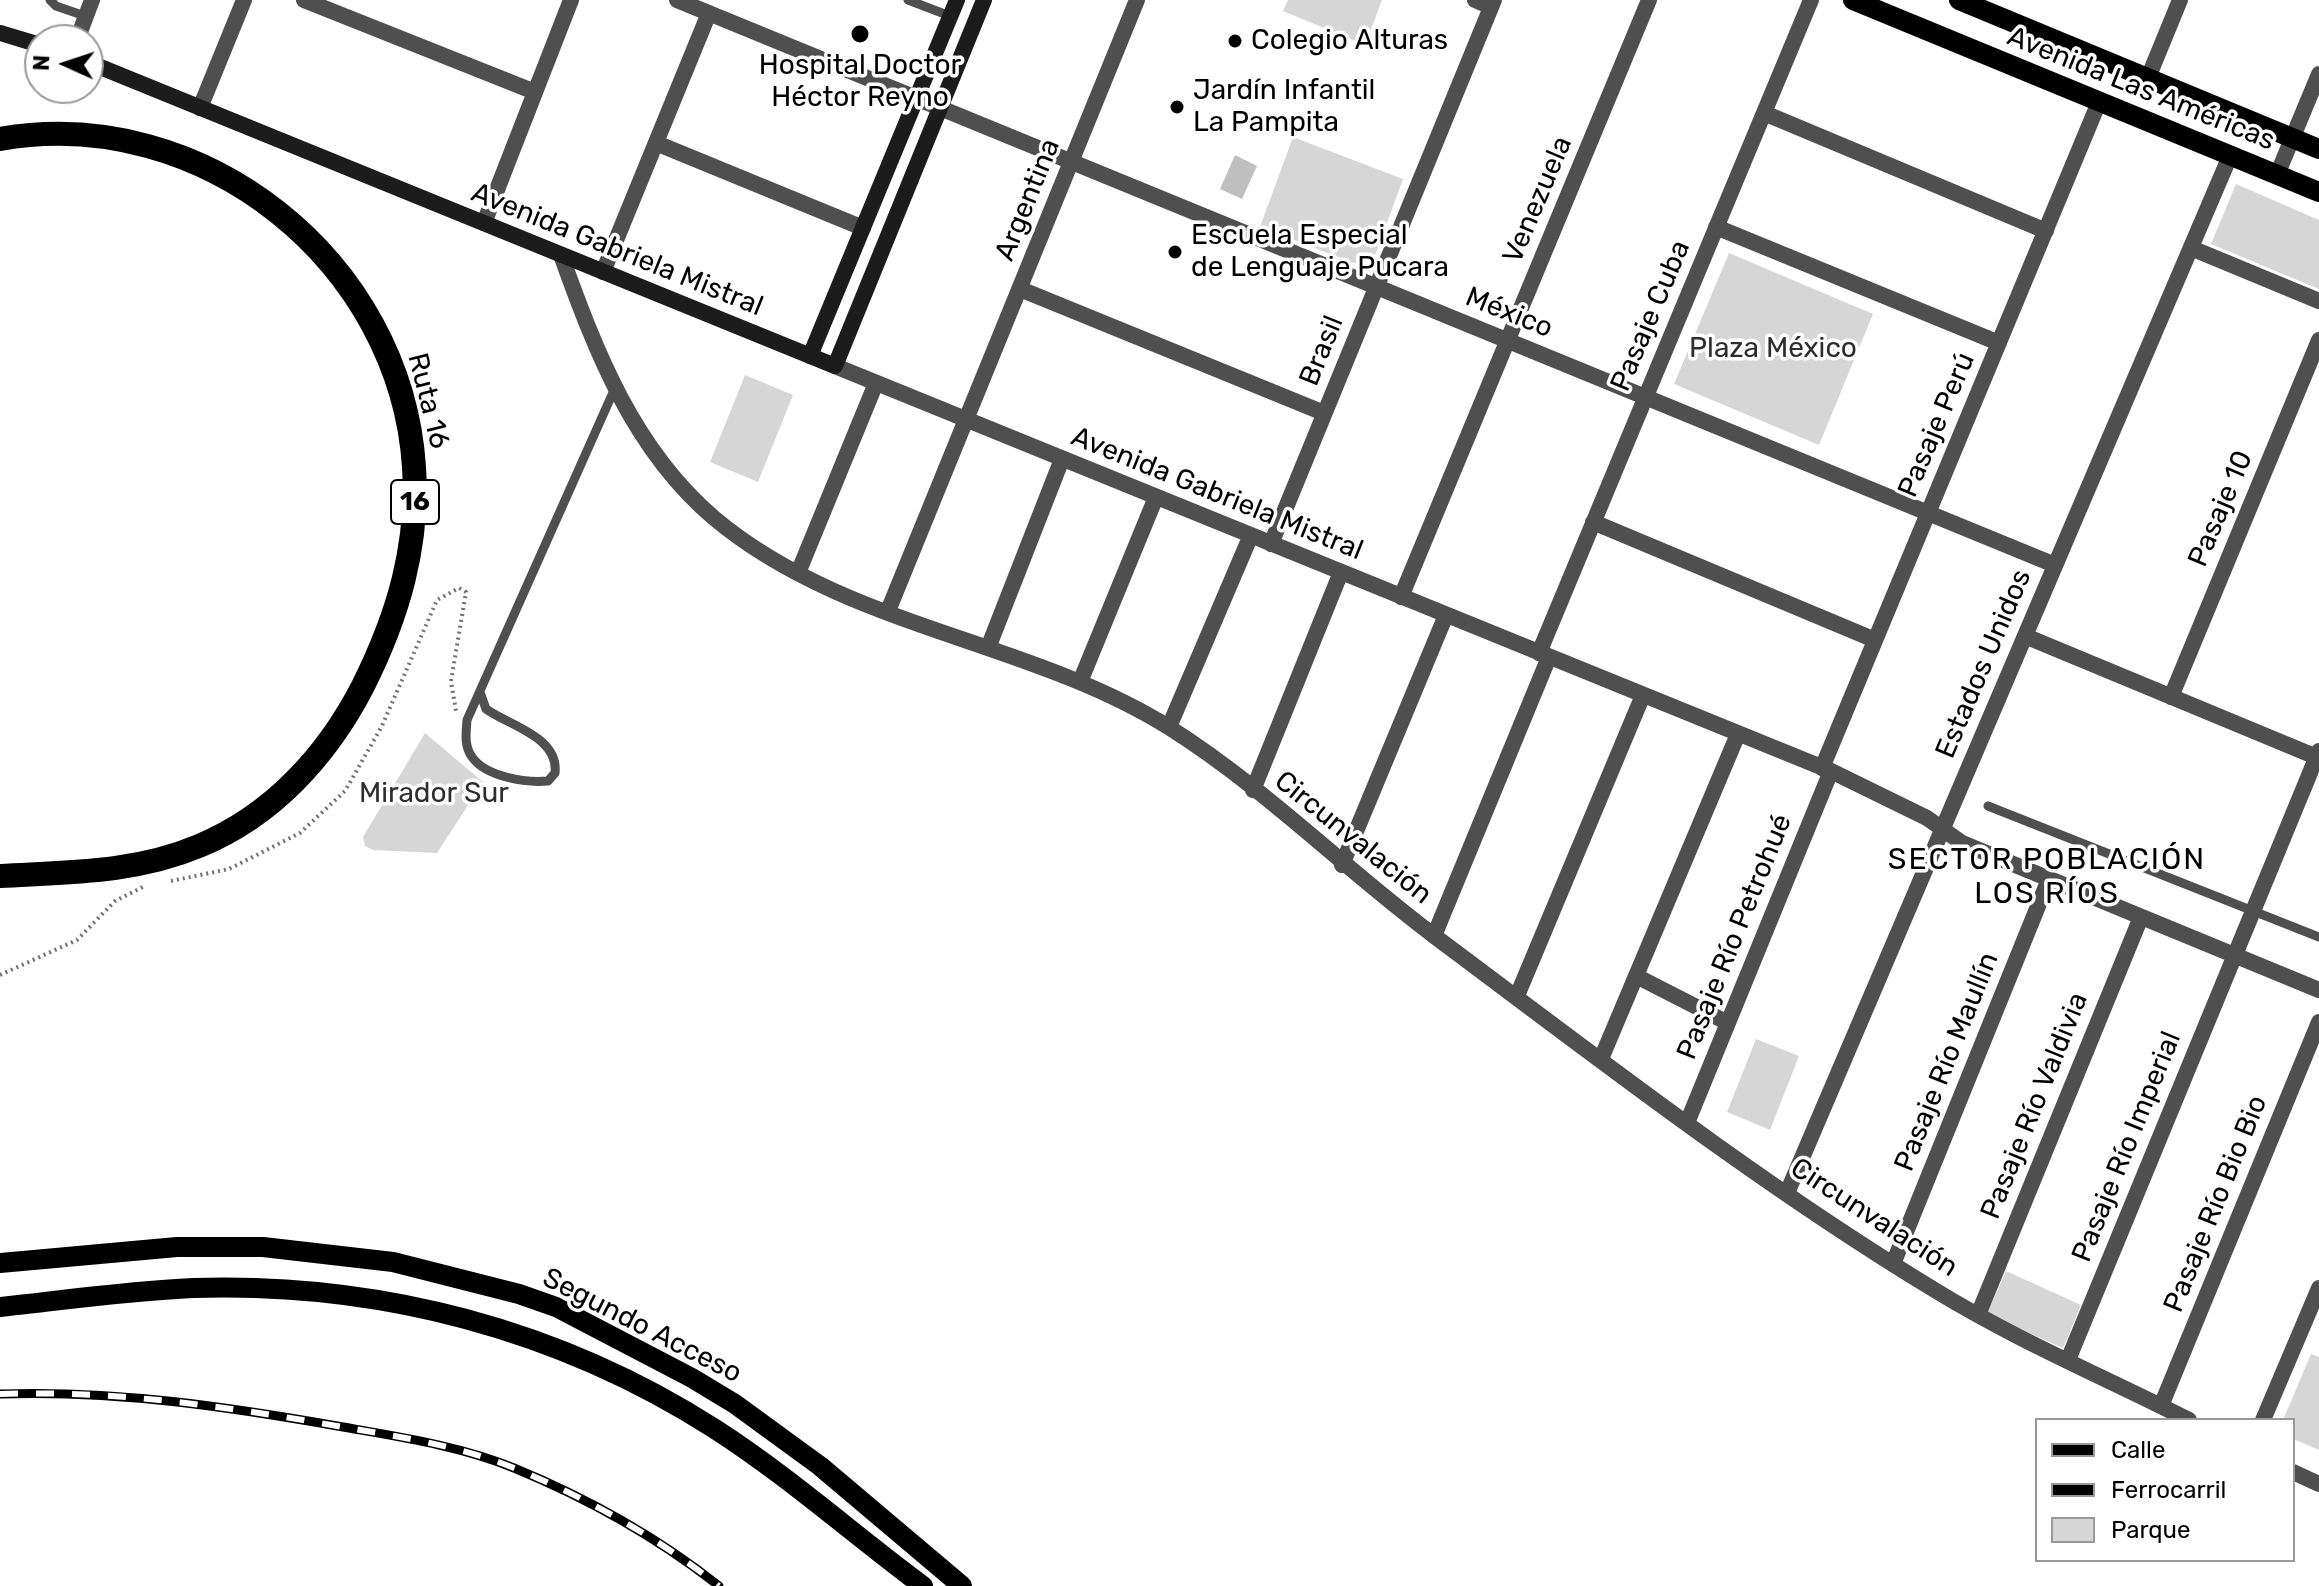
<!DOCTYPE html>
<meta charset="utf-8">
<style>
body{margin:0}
#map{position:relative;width:2319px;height:1586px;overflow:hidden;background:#fff;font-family:Rubik,sans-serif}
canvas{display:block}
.legend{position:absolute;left:2035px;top:1418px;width:260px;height:144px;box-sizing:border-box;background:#fff;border:2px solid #999;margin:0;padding:10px 14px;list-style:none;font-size:24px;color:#000}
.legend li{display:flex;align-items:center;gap:16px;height:40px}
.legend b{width:40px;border:2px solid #999}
.north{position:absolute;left:24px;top:24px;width:80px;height:80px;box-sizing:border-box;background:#fff;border:2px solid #999;border-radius:50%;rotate:273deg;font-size:22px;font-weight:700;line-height:32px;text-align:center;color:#000}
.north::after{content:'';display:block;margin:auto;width:28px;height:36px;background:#000;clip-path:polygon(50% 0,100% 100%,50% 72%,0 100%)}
</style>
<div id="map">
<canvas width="2319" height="1586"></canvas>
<ul class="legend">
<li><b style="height:10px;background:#000"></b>Calle</li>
<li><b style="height:10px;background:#000"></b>Ferrocarril</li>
<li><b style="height:22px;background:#d6d6d6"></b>Parque</li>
</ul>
<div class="north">N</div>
</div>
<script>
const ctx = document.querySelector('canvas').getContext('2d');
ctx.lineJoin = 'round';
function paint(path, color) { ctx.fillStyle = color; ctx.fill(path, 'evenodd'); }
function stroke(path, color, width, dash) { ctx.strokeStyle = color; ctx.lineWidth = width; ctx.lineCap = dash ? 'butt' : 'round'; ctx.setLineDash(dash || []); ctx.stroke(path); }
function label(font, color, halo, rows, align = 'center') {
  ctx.font = font + ' Rubik,sans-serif'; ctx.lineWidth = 7; ctx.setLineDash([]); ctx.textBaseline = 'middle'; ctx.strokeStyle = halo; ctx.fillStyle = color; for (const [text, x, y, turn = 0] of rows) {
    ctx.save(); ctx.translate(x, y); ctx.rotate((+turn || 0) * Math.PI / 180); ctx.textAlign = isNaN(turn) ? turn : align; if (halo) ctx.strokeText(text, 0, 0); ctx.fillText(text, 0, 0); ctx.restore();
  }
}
const green = new Path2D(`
 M 1288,0 L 1382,0 L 1365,45 L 1283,11 Z
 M 1293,137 L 1403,179 L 1370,269 L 1260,227 Z
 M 2236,184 L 2319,220 L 2319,289 L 2211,244 Z
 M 1729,253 L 1873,314 L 1819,445 L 1674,384 Z
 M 745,375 L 793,395 L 758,482 L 710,462 Z
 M 425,733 L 483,782 L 437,853 L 373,850 L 365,846 L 363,837 Z
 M 1756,1039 L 1799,1056 L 1770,1130 L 1727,1112 Z
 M 2006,1271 L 2081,1305 L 2063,1348 L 1987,1314 Z
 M 2311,1354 L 2319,1357 L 2319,1450 L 2293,1439 L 2293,1420 L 2283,1420 Z`);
const building = new Path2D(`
 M 1235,155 L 1257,166 L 1242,199 L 1220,189 Z`);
const path = new Path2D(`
 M 171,881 L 229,869 L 300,833 L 345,791 L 382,726 L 437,600 L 459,588 L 466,592 L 451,681 L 456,711
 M 0,975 L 77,940 L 115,901 L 143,887`);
const lane = new Path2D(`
 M 50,0 L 56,6 L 85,16
 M 908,0 L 950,16
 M 480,692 L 486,709 C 510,726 559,737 555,773 L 548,781 C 526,783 486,777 472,757 C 464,746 466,733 467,720 L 615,388
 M 1988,806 L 2319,937`);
const street = new Path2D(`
 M 304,0 L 535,92
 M 677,0 L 2055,565
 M 1475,0 L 1491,7
 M 77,40 L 92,0
 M 2148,78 L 2180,0
 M 200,108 L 244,0
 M 1764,113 L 2046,231
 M 656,143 L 863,228
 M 2277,175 L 2319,74
 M 484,223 L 571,0
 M 1716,227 L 1999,343
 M 2191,248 L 2319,301
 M 561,255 C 596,352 633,449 714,518 C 845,628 1028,639 1170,728 C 1265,788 1347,871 1437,938 C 1599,1059 1760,1184 1933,1289 C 2014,1339 2104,1377 2189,1420
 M 603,272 L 709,13
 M 1020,289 L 1324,413
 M 835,366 L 1831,771 L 1927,818 L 1962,843 L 2319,990
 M 1593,522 L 1875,640
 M 1271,544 L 1494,0
 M 798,573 L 876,383
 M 1401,597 L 1649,0
 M 888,611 L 1137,0
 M 2025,636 L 2319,758
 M 988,648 L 1062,459
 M 1539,653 L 1811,0
 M 1080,682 L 1156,497
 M 2171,697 L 2319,340
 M 1169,727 L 1251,535
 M 1822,768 L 2099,102
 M 1253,790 L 1341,572
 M 1342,865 L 1446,615
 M 1434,936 L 1549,657
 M 1636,976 L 1728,1023
 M 1517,996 L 1643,695
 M 1601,1059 L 1738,734
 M 1687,1123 L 1831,771
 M 1787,1193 L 2230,156
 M 1893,1264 L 2049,879
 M 1978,1315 L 2141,917
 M 2068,1360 L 2319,751
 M 2161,1406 L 2319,1022
 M 2263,1420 L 2319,1288
 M 2293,1472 L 2319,1484`);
const secondary = new Path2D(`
 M 0,33 L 40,45
 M 88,62 L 835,366 L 984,0
 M 810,356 L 957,0`);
const primary = new Path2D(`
 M 1853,0 L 2319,192
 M 1959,0 L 2319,149
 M 0,1263 L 177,1247 L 263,1247 L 393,1262 L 519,1294 L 556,1307 L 692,1378 L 735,1404 L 820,1466 L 962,1586
 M 0,1307 C 64,1300 128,1291 193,1288 C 378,1282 559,1329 715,1429 C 788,1476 853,1534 923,1586`);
const highway = new Path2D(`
 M 0,139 C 203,103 401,262 414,467 C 419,546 398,616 363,686 C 327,756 272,816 199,846 C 135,873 68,872 0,876`);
const rail = new Path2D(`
 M 0,1394 C 116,1390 230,1407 343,1427 C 400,1437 461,1446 514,1468 C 587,1498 657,1537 719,1586`);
const markers = [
 [860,34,10,"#000"],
 [1235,41,8,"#000"],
 [1177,107,8,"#000"],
 [1175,252,8,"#000"]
];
const shields = [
 [415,502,48]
];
const shieldNames = [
 ["16",415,502]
];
const poiNames = [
 ["Colegio Alturas",1251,41],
 ["Hospital Doctor",860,66,"center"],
 ["Héctor Reyno",860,98,"center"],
 ["Jardín Infantil",1193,91],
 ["La Pampita",1193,123],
 ["Escuela Especial",1191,236],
 ["de Lenguaje Pucara",1191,268]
];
const streetNames = [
 ["Avenida Las Américas",2141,89,22],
 ["Argentina",1028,200,-68],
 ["Venezuela",1538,200,-67],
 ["Avenida Gabriela Mistral",617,250,22],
 ["México",1509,313,22],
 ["Pasaje Cuba",1651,316,-67],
 ["Brasil",1322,351,-68],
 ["Ruta 16",428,401,76],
 ["Pasaje Perú",1937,425,-67],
 ["Avenida Gabriela Mistral",1217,494,22],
 ["Pasaje 10",2221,509,-67],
 ["Estados Unidos",1984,664,-67],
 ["Circunvalación",1353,838,39],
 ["Pasaje Río Petrohué",1735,937,-68],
 ["Pasaje Río Maullín",1947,1062,-68],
 ["Pasaje Río Valdivia",2035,1106,-68],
 ["Pasaje Río Imperial",2127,1147,-68],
 ["Pasaje Río Bio Bio",2216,1204,-68],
 ["Circunvalación",1874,1218,33],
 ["Segundo Acceso",642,1326,27]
];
const parkNames = [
 ["Plaza México",1773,349],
 ["Mirador Sur",434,794]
];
const neighbourhoodNames = [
 ["SECTOR POBLACIÓN",2047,860],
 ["LOS RÍOS",2047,894]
];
paint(green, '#d6d6d6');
paint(building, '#bfbfbf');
stroke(path, '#717171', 4, [2, 4]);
stroke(lane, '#4f4f4f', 9);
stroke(street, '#4f4f4f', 16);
stroke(secondary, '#1c1c1c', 16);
stroke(primary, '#000', 20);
stroke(highway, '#000', 24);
stroke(rail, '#000', 9);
stroke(rail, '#fff', 6, [18]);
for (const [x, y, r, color] of markers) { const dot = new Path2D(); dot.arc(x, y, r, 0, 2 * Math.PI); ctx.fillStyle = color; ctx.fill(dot); stroke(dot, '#fff', 3); }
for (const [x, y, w] of shields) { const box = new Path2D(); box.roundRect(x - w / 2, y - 22, w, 44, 6); ctx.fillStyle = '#fff'; ctx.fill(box); stroke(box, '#000', 2); }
label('bold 26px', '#000', null, shieldNames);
label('28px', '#000', '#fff', poiNames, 'left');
label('28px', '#000', '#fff', streetNames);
label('28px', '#2d2d2d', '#fff', parkNames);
ctx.letterSpacing = '2px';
label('30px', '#000', '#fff', neighbourhoodNames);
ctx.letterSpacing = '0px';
</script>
